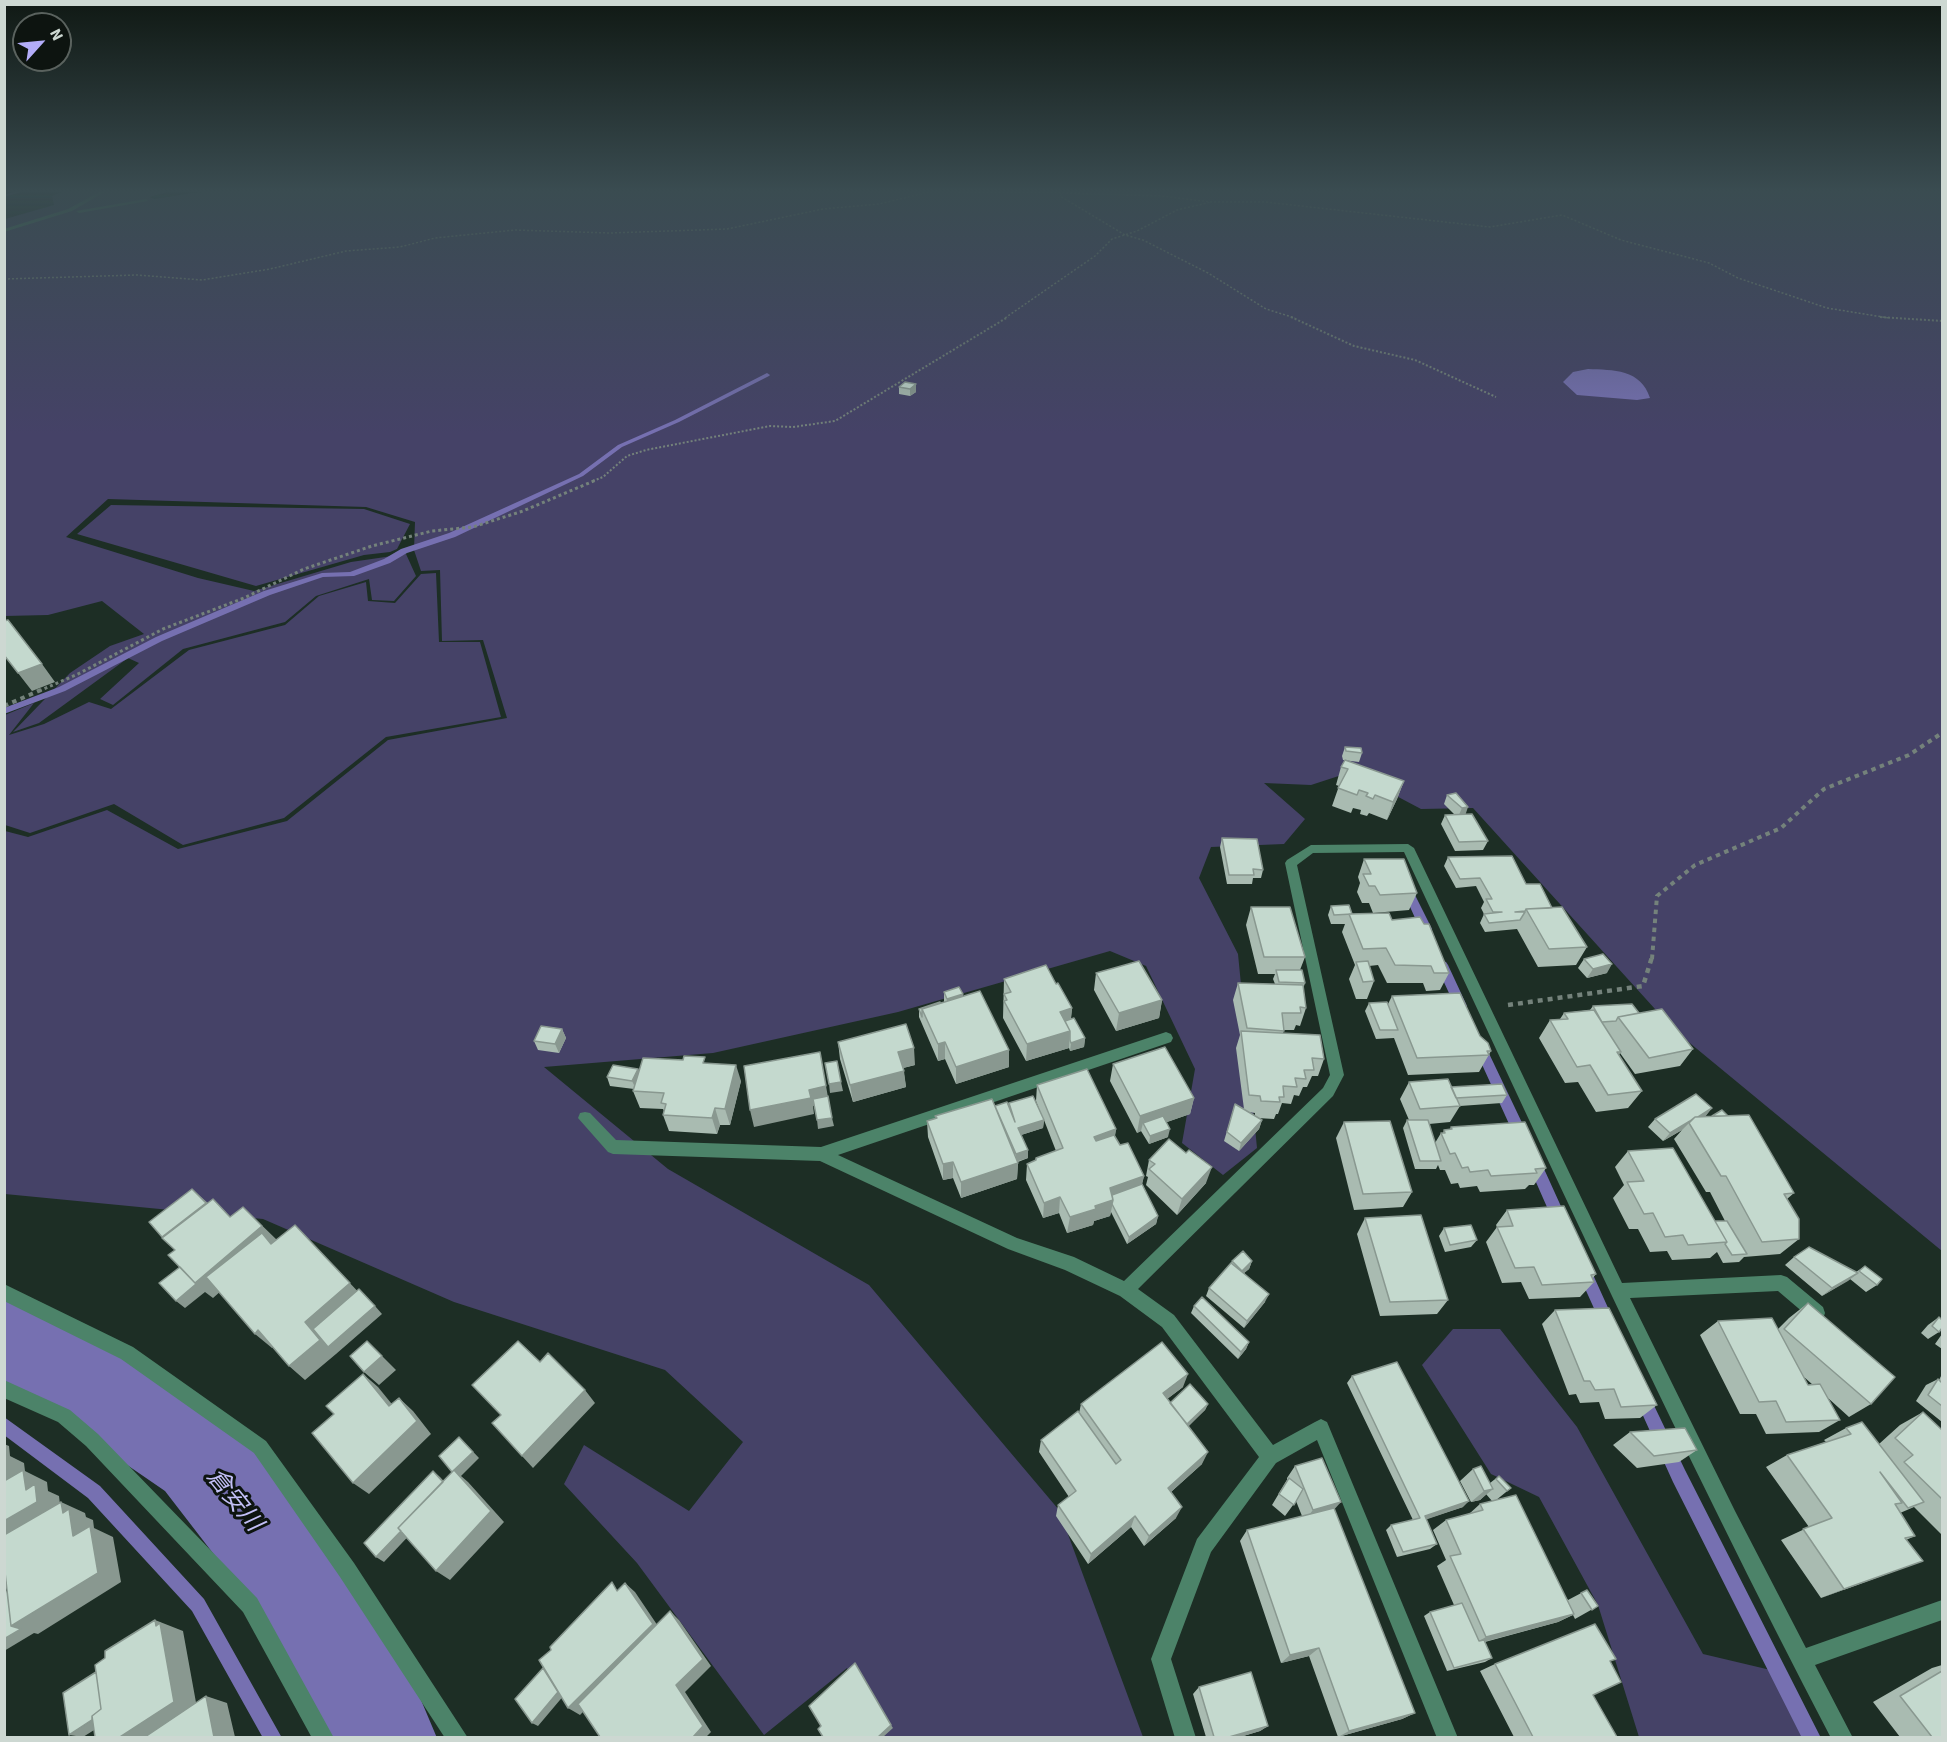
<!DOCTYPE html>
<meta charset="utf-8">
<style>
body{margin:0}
#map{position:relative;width:1947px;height:1742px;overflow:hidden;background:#1d2e25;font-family:"Source Sans 3",sans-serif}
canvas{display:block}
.frame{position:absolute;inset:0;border:6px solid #cdd8d2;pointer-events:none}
.north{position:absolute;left:12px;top:12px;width:60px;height:60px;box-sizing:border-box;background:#0d1410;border:2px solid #5a625e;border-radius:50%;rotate:63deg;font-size:16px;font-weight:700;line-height:24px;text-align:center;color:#cdd8d2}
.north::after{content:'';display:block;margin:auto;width:21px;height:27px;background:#b3adf9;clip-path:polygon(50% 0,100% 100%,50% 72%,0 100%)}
</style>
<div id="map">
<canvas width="1947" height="1742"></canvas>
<div class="frame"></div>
<div class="north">N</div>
</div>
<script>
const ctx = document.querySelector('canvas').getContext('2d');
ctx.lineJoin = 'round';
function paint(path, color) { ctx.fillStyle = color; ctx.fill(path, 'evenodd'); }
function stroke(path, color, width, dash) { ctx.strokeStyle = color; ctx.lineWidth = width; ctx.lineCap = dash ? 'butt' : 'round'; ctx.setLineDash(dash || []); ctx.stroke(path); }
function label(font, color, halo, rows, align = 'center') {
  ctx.font = font + ' "Source Sans 3","Noto Sans JP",sans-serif'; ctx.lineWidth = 6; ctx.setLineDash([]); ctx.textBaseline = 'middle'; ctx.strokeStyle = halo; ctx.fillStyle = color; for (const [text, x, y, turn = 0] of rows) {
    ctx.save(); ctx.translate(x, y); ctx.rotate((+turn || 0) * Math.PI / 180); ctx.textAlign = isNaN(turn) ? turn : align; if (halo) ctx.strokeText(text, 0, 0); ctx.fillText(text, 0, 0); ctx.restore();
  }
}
const green = new Path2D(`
 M 67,190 L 174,190 L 150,197 L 154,199 L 199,192 L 201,194 L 200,191 L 189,192 L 189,190 L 1942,190 L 1942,1251 L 1674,1030 L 1473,808 L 1421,809 L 1351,772 L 1311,785 L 1264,783 L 1305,819 L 1284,844 L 1211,847 L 1199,878 L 1238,954 L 1257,1148 L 1223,1175 L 1182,1143 L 1195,1069 L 1146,966 L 1110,951 L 898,1012 L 713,1053 L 544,1067 L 668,1169 L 869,1285 L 1059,1510 L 1143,1737 L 881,1737 L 847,1668 L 764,1735 L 637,1563 L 564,1484 L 584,1445 L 689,1511 L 743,1442 L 665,1370 L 454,1302 L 263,1219 L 5,1194 L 5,831 L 28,837 L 107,810 L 178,849 L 287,821 L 388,740 L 507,718 L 483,640 L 442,641 L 440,570 L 421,571 L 414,550 L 415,522 L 366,507 L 108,499 L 66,537 L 198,578 L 254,591 L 351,562 L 406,554 L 416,576 L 394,601 L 372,600 L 369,579 L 316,596 L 285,622 L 183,649 L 113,705 L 100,699 L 139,663 L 128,658 L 39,723 L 13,732 L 70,673 L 110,646 L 144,634 L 102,601 L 48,615 L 5,616 L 5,219 L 54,205 L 52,196 Z
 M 111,505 L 364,509 L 410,524 L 397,549 L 390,552 L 364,555 L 256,586 L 77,534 Z
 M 436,573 L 439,642 L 480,642 L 501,717 L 386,737 L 284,818 L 183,845 L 114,804 L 30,833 L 5,825 L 5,715 L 34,703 L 9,735 L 44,724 L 89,702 L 111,709 L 189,650 L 285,625 L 319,596 L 366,582 L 368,601 L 395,603 L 421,574 Z
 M 1453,1329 L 1500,1329 L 1577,1427 L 1703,1654 L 1779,1672 L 1811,1737 L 1639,1737 L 1598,1605 L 1539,1497 L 1491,1474 L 1422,1365 Z`);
const water = new Path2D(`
 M 1588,369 C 1613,370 1641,369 1650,398 L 1637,400 L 1577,395 L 1563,382 L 1573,372 Z`);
const stream = new Path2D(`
 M 21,190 L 27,190 L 4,197 L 4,195 Z
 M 767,373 L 770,375 L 769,376 L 679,422 L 622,447 L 583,476 L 455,537 L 407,553 L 390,563 L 354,576 L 323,577 L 270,595 L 162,641 L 65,691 L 4,714 L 4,708 L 59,687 L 156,637 L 264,591 L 322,573 L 350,572 L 384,559 L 401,549 L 449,533 L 579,474 L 618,445 L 675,420 Z
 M 1407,885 L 1412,889 L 1432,929 L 1430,932 L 1422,932 L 1420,929 L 1402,889 Z
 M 1442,961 L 1446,962 L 1448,965 L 1467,1006 L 1465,1009 L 1461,1011 L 1457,1009 L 1455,1006 L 1436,965 L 1438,962 Z
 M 1480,1042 L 1484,1043 L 1525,1129 L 1526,1133 L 1525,1137 L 1520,1139 L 1515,1137 L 1474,1047 L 1476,1043 Z
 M 1535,1158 L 1540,1160 L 1564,1213 L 1566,1218 L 1564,1223 L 1559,1224 L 1554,1223 L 1528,1164 L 1530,1160 Z
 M 1585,1266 L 1590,1268 L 1614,1321 L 1612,1326 L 1607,1328 L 1602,1326 L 1578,1273 L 1580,1268 Z
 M 1643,1390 L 1648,1393 L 1685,1470 L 1821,1738 L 1802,1738 L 1673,1482 L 1635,1398 L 1638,1393 Z
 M 4,1417 L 100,1486 L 204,1599 L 282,1738 L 263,1738 L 192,1611 L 88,1498 L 4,1435 Z`);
const river = new Path2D(`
 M 4,1300 L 109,1348 L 231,1425 L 309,1517 L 421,1700 L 437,1738 L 323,1738 L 239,1587 L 165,1491 L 47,1410 L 4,1389 Z`);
const pathFar4 = new Path2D(`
 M 1064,190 L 1062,193 L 1163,196 L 1211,202 L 1265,202 L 1490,227 L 1562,215 L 1621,240 L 1709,263 L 1738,278 L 1827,308 L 1889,318
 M 4,279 L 137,275 L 202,280 L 270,269 L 346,251 L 400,247 L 435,238 L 515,230 L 610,233 L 727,229 L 823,209 L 879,204 L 933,191 L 1062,193 L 1060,196 L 1125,235 L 1143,240 L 1208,273 L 1266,309 L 1295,318
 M 1005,318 L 1095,256 L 1112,239 L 1137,231 L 1177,210 L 1211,202`);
const pathFar3 = new Path2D(`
 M 1291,317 L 1354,346 L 1415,360 L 1496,397
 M 1880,317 L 1942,321
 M 593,481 L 603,477 L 627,456 L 646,450 L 770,426 L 793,427 L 835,421 L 1008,317`);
const pathFar2 = new Path2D(`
 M 39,691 L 78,674 L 163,629 L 244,598 L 304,569 L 372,546 L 432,531 L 473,527 L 523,511 L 596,480`);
const pathFar1 = new Path2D(`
 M 4,706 L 43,689
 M 1652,959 L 1657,896 L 1695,865 L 1781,828 L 1824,789 L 1909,755 L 1942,733`);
const path = new Path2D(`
 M 1508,1005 L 1643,986 L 1652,957`);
const street = new Path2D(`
 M 103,190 L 108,190 L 72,211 L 4,232 L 4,229 L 68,209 Z
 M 146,199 L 148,201 L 79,213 L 76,211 Z
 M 1408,844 L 1414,848 L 1622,1283 L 1781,1275 L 1787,1277 L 1823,1307 L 1825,1313 L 1823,1319 L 1817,1321 L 1811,1319 L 1778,1291 L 1630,1298 L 1735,1511 L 1806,1648 L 1942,1600 L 1942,1620 L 1815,1665 L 1853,1738 L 1831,1738 C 1679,1447 1543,1149 1404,852 L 1313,853 L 1297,865 L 1344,1075 L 1333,1096 L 1138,1289 L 1174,1315 L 1273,1445 L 1315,1422 L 1321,1419 L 1327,1422 L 1458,1738 L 1437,1738 L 1317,1440 L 1276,1463 L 1211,1552 L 1171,1659 L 1196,1738 L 1175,1738 L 1151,1659 L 1197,1539 L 1259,1457 L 1162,1327 L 1120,1296 L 1065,1270 L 1008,1249 L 820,1161 L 613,1154 L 608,1152 L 578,1118 L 580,1113 L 585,1112 L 590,1113 L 616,1140 L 821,1147 L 1166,1032 L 1171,1034 L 1173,1038 L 1171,1042 L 838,1155 L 1017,1238 L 1074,1257 L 1124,1281 L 1323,1088 L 1330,1075 L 1285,863 L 1287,860 L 1311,845 Z
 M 4,1284 L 133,1347 L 266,1441 L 354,1563 L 468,1738 L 445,1738 L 340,1577 L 254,1453 L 121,1359 L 4,1301 Z
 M 4,1380 L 70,1410 L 98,1434 L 257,1598 L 334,1738 L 312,1738 L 243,1612 L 86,1446 L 58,1422 L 4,1398 Z`);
const wall = new Path2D(`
 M 916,384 L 916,392 L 910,396 L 899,394 L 899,387 Z
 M 1345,747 L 1362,753 L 1359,762 L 1343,760 L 1342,756 Z
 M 1341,767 L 1404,781 L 1397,799 L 1387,820 L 1369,813 L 1367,816 L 1360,814 L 1361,810 L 1353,808 L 1351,813 L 1332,806 L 1339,786 L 1336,785 Z
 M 1456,793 L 1465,814 L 1488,841 L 1483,850 L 1455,851 L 1441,824 L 1445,815 L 1455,815 L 1444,804 L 1447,795 Z
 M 1222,838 L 1263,870 L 1261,878 L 1253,878 L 1252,884 L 1227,884 L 1220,847 Z
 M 1448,857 L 1526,884 L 1552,908 L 1587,947 L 1576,965 L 1538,967 L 1517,929 L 1485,932 L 1480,923 L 1484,914 L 1481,908 L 1484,902 L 1476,886 L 1456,888 L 1444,866 Z
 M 1364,859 L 1417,893 L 1409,910 L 1373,913 L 1369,903 L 1362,903 L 1357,892 L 1360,883 L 1358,877 Z
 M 1331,906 L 1352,914 L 1392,920 L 1449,973 L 1440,990 L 1426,991 L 1423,983 L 1387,983 L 1378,965 L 1369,966 L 1374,981 L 1367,999 L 1356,999 L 1349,979 L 1355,965 L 1342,932 L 1345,924 L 1331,924 L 1328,915 Z
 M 1251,907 L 1305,957 L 1300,970 L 1305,983 L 1303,989 L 1306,1008 L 1300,1026 L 1296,1025 L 1294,1030 L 1284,1030 L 1283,1033 L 1324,1059 L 1318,1076 L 1312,1076 L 1307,1087 L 1303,1087 L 1299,1096 L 1294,1095 L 1291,1104 L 1282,1103 L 1278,1114 L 1276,1114 L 1274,1119 L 1257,1118 L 1262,1120 L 1259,1129 L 1239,1151 L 1224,1141 L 1235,1104 L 1244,1109 L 1236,1048 L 1240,1035 L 1233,1000 L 1238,983 L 1275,984 L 1273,979 L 1275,974 L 1258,974 L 1246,925 ZM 1249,1112 L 1255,1113 L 1255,1116 Z
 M 1584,959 L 1607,973 L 1587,978 L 1578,968 Z
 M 1096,973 L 1162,1000 L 1159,1018 L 1116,1031 L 1094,990 Z
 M 1004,979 L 1056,984 L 1072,1008 L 1071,1019 L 1085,1038 L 1084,1047 L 1070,1051 L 1069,1048 L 1026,1061 L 1003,1018 Z
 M 944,992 L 963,994 L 963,996 L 1009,1067 L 956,1084 L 945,1059 L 938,1061 L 919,1017 L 919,1009 L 944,1002 Z
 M 1392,996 L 1480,1036 L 1491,1051 L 1479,1072 L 1408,1075 L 1394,1038 L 1376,1039 L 1365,1011 L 1369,1003 L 1388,1004 Z
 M 1593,1006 L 1639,1013 L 1693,1049 L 1680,1066 L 1635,1074 L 1620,1053 L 1619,1055 L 1642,1091 L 1628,1108 L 1596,1112 L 1578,1082 L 1565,1083 L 1539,1038 L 1550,1020 L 1560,1019 L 1564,1013 L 1590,1010 Z
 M 562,1029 L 566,1038 L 559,1053 L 538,1050 L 534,1041 Z
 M 838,1042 L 915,1065 L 903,1068 L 906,1087 L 853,1102 L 840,1059 Z
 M 683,1060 L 707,1063 L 741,1081 L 730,1125 L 720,1125 L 717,1134 L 669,1131 L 663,1115 L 664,1111 L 663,1109 L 640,1108 L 633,1091 L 634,1089 L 610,1086 L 607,1077 L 638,1069 L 639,1071 Z
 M 1113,1064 L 1194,1098 L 1190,1114 L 1167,1122 L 1168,1137 L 1149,1144 L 1141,1131 L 1137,1133 L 1110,1081 Z
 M 1409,1082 L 1507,1095 L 1502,1103 L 1460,1106 L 1450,1122 L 1429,1124 L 1435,1143 L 1441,1133 L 1443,1133 L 1444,1130 L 1450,1129 L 1451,1127 L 1546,1168 L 1534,1185 L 1529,1185 L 1525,1189 L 1480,1192 L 1477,1186 L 1460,1188 L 1458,1183 L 1451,1184 L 1445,1170 L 1440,1170 L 1438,1165 L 1436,1169 L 1415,1169 L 1403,1128 L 1407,1120 L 1409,1120 L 1400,1099 Z
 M 1037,1085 L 1116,1129 L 1115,1136 L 1120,1145 L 1144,1176 L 1142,1184 L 1158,1216 L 1156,1224 L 1127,1244 L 1111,1212 L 1110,1216 L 1094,1221 L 1093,1225 L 1067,1233 L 1059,1213 L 1043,1218 L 1026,1180 L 1027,1164 L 1035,1161 L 1036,1158 L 1056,1151 L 1044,1120 L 1043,1128 L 1021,1135 L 1028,1150 L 1028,1158 L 1018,1162 L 1017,1179 L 961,1198 L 953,1178 L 943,1180 L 928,1137 L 927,1121 L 936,1118 L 935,1116 L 995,1106 L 1009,1107 L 1009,1103 L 1041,1114 L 1036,1101 Z
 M 1712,1108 L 1705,1116 L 1794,1193 L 1787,1199 L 1799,1239 L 1780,1254 L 1744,1257 L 1739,1262 L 1723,1263 L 1717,1252 L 1710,1258 L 1672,1260 L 1667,1251 L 1650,1252 L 1638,1229 L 1629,1229 L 1613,1198 L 1624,1185 L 1615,1167 L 1628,1151 L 1715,1221 L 1725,1221 L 1710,1192 L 1706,1192 L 1674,1139 L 1682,1130 L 1663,1141 L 1648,1127 L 1655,1119 Z
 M 1344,1122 L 1412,1192 L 1403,1207 L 1354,1210 L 1336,1138 Z
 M 1186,1153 L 1206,1183 L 1177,1215 L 1146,1185 L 1148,1177 L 1146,1176 L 1149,1160 Z
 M 1507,1210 L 1596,1274 L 1592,1279 L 1594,1282 L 1580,1297 L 1529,1299 L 1521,1282 L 1502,1283 L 1486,1242 L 1497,1227 L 1496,1225 Z
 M 1365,1218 L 1448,1300 L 1437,1314 L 1380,1316 L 1357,1234 Z
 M 1444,1228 L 1477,1240 L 1471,1247 L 1445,1252 L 1439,1236 Z
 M 1794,1257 L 1856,1272 L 1865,1266 L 1877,1285 L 1866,1292 L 1850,1279 L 1822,1296 L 1785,1265 Z
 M 1232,1261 L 1252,1261 L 1249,1269 L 1244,1273 L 1265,1302 L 1244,1328 L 1206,1296 L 1209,1288 L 1231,1263 Z
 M 1808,1303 L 1871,1404 L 1849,1417 L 1828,1398 L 1840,1420 L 1819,1432 L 1766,1434 L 1756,1414 L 1740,1414 L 1700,1335 L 1718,1321 L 1778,1329 L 1789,1318 ZM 1804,1377 L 1813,1385 L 1808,1385 Z
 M 1194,1306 L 1249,1342 L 1246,1349 L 1238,1359 L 1191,1313 Z
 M 1555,1310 L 1657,1405 L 1640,1418 L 1605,1419 L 1599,1402 L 1580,1403 L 1576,1394 L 1569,1395 L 1542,1324 Z
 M 1939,1317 L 1939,1332 L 1928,1339 L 1921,1333 L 1928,1325 Z
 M 1942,1334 L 1942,1349 L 1935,1344 Z
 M 1942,1374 L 1942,1422 L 1916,1401 L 1926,1385 L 1938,1379 L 1939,1380 Z
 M 1352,1376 L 1463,1507 L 1426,1519 L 1437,1544 L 1430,1549 L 1397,1557 L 1386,1530 L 1391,1525 L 1413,1520 L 1347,1383 Z
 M 1183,1387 L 1167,1399 L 1170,1403 L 1208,1404 L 1205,1410 L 1188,1426 L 1202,1464 L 1171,1492 L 1176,1518 L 1144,1546 L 1131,1527 L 1088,1564 L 1056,1516 L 1058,1505 L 1069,1497 L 1039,1452 L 1041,1440 L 1079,1413 L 1081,1404 Z
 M 1923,1412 L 1942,1430 L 1942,1535 L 1914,1507 L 1900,1513 L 1915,1536 L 1906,1540 L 1898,1570 L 1821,1598 L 1781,1540 L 1809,1527 L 1766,1467 L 1787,1455 L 1826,1442 L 1824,1440 L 1846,1428 L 1879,1444 L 1900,1425 Z
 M 1630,1432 L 1697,1450 L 1679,1462 L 1637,1468 L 1613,1445 Z
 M 1295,1466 L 1334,1509 L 1415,1713 L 1402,1719 L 1338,1737 L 1309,1656 L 1281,1663 L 1240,1541 L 1247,1530 L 1302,1516 L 1296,1501 L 1285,1516 L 1272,1505 L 1287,1480 L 1287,1478 Z
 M 1473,1469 L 1490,1483 L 1499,1476 L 1511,1488 L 1495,1501 L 1568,1600 L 1587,1590 L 1598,1606 L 1575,1619 L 1573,1615 L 1558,1622 L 1485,1642 L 1492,1658 L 1485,1662 L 1447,1671 L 1424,1616 L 1430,1612 L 1454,1605 L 1437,1566 L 1446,1560 L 1433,1530 L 1446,1520 L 1469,1514 L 1480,1504 L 1492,1501 L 1486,1494 L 1480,1500 L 1471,1502 L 1460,1481 Z
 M 1616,1659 L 1610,1661 L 1593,1695 L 1617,1737 L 1514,1737 L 1480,1671 L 1495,1664 Z
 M 1942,1665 L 1942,1737 L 1900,1737 L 1873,1702 L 1932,1668 Z
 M 1199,1687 L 1268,1726 L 1260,1731 L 1240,1737 L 1206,1737 L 1193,1694 Z`);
const shadedWall = new Path2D(`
 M 916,384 L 916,392 L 910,396 L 910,389 Z
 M 42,664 L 55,682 L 32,691 L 18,673 Z
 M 1404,781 L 1397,799 L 1387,820 L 1393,802 Z
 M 1468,807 L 1465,816 L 1458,817 L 1462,808 Z
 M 1612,964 L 1607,973 L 1587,978 L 1593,969 Z
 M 963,994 L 963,1011 L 948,1016 L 947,999 Z
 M 1162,1000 L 1159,1018 L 1116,1031 L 1119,1013 Z
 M 1072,1008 L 1070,1025 L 1063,1027 L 1060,1012 Z
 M 562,1029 L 566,1038 L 559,1053 L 555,1044 Z
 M 1070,1031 L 1069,1048 L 1026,1061 L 1027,1044 Z
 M 1085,1038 L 1084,1047 L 1070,1051 L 1071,1043 Z
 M 945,1042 L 945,1059 L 938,1061 L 938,1044 Z
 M 914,1048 L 915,1065 L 899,1069 L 898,1052 Z
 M 1009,1050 L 1009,1067 L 956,1084 L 956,1067 Z
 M 736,1065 L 741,1081 L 730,1125 L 725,1109 Z
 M 638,1069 L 641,1077 L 636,1089 L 632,1081 Z
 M 904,1071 L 906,1087 L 853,1102 L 850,1085 Z
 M 841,1082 L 843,1091 L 830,1093 L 829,1084 Z
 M 826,1086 L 829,1103 L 813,1106 L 814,1114 L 754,1127 L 750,1110 L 809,1090 Z
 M 1194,1098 L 1190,1114 L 1147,1129 L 1143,1123 L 1141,1131 L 1137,1133 L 1140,1116 Z
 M 715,1108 L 720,1125 L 717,1134 L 712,1118 Z
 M 1712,1108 L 1705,1117 L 1689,1123 L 1682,1130 L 1663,1141 L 1670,1133 Z
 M 832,1118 L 834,1126 L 818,1129 L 817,1120 Z
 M 1044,1120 L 1043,1128 L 1018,1136 L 1018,1128 Z
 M 1262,1120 L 1259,1129 L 1239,1151 L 1241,1143 Z
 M 1116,1129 L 1113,1145 L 1091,1153 L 1094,1137 Z
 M 1170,1129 L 1168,1137 L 1149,1144 L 1150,1136 Z
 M 1028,1150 L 1028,1158 L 1015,1162 L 1016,1154 Z
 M 953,1162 L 953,1178 L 943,1180 L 943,1164 Z
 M 1018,1163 L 1017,1179 L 961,1198 L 961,1182 Z
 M 1212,1167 L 1206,1183 L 1177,1215 L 1182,1199 Z
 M 1144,1176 L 1140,1192 L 1113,1202 L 1110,1216 L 1094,1221 L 1093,1225 L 1067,1233 L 1070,1217 L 1095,1206 L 1110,1188 Z
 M 192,1189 L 209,1204 L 180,1252 L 162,1237 Z
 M 1060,1197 L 1059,1213 L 1043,1218 L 1044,1203 Z
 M 243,1207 L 278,1241 L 213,1298 L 205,1292 L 185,1308 L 176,1301 L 195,1283 Z
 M 1158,1216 L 1156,1224 L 1127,1244 L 1129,1237 Z
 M 295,1225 L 364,1298 L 375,1306 L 382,1314 L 336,1354 L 305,1380 L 289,1366 L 305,1322 Z
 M 1252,1261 L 1249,1269 L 1238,1278 L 1242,1271 Z
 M 1858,1273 L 1848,1281 L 1822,1296 L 1832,1288 Z
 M 1269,1294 L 1265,1302 L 1244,1328 L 1247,1321 Z
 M 258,1330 L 275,1344 L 272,1348 L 255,1334 Z
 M 367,1341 L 396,1370 L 379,1385 L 364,1372 Z
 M 1249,1342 L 1246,1349 L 1238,1359 L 1241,1352 Z
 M 363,1374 L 378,1387 L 404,1419 L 389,1406 Z
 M 1188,1374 L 1183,1387 L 1158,1406 L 1163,1393 Z
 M 585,1390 L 595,1403 L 533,1468 L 522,1456 Z
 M 399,1398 L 413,1411 L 431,1434 L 369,1494 L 353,1483 Z
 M 1208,1404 L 1205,1410 L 1184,1431 L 1187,1424 Z
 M 459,1437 L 479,1458 L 461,1476 L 468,1482 L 504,1522 L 450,1580 L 436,1571 Z
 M 4,1444 L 9,1446 L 10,1456 L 24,1463 L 25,1471 L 47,1482 L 48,1491 L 59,1496 L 61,1513 L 4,1546 Z
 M 1208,1452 L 1202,1464 L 1163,1499 L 1168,1488 Z
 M 433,1471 L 440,1477 L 452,1490 L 384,1562 L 376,1557 Z
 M 1493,1489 L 1480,1500 L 1471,1502 L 1484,1491 Z
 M 1469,1501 L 1463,1507 L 1419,1522 L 1425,1516 Z
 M 61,1502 L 85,1513 L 86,1517 L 93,1520 L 94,1528 L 113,1537 L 121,1582 L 38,1634 L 34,1633 L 4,1651 L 4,1639 L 11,1626 L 73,1536 L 63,1513 Z
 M 1341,1502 L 1331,1513 L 1304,1521 L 1313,1510 Z
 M 1182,1507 L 1176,1518 L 1144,1546 L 1149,1536 Z
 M 1135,1516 L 1131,1527 L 1088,1564 L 1091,1554 Z
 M 1923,1561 L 1898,1570 L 1821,1598 L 1844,1589 Z
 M 625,1583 L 635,1592 L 662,1632 L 580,1715 L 568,1708 Z
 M 670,1611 L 679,1620 L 711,1666 L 685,1692 L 711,1732 L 706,1737 L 693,1737 L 676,1685 Z
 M 1574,1614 L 1558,1622 L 1472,1645 L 1486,1637 Z
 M 155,1620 L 183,1631 L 197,1708 L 153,1737 L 120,1737 L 156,1626 Z
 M 1319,1648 L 1309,1656 L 1281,1663 L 1290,1655 Z
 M 559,1691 L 565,1694 L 538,1726 L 532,1723 Z
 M 206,1696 L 227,1703 L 235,1737 L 214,1737 Z
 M 113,1707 L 126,1710 L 83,1737 L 69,1735 Z
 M 1415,1713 L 1402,1719 L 1338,1737 L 1349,1731 Z
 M 891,1725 L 893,1728 L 883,1737 L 878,1737 Z
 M 1268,1726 L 1260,1731 L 1240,1737 L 1229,1737 Z`);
const building = new Path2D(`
 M 905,382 L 916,384 L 910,389 L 899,387 Z
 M 8,620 L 42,664 L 18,673 L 4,655 L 4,621 Z
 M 1345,747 L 1361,748 L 1362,753 L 1346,751 Z
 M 1345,760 L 1404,781 L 1393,802 L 1375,795 L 1373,799 L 1366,796 L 1368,793 L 1359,790 L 1357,795 L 1338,788 L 1348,769 L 1341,767 Z
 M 1456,793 L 1468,807 L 1462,808 L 1447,795 Z
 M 1472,814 L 1488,841 L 1459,842 L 1445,815 Z
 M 1222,838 L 1257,839 L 1263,870 L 1253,869 L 1254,875 L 1229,875 Z
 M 1512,856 L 1526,884 L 1540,884 L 1552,908 L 1526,909 L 1525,911 L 1515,912 L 1525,912 L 1520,920 L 1489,923 L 1484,914 L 1502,912 L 1493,912 L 1486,899 L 1492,899 L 1480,878 L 1460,879 L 1448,857 Z
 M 1364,859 L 1404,859 L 1417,893 L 1380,895 L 1375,886 L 1369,886 L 1363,874 L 1371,874 Z
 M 1349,905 L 1352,914 L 1334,915 L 1331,906 Z
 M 1251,907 L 1290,907 L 1305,957 L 1264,957 Z
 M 1562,907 L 1587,947 L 1549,949 L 1526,909 Z
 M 1389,913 L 1392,920 L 1420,917 L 1424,924 L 1429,924 L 1449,973 L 1434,973 L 1431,966 L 1395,965 L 1386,948 L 1363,949 L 1349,914 Z
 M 1603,954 L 1612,964 L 1593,969 L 1584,959 Z
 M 1139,961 L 1162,1000 L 1119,1013 L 1096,973 Z
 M 1368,961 L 1374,981 L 1363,982 L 1356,962 Z
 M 1046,965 L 1056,984 L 1058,983 L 1072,1008 L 1060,1012 L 1070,1031 L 1027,1044 L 1004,1001 L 1007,1000 L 1004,994 L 1011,992 L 1004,979 Z
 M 1276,970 L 1302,970 L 1305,983 L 1279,982 Z
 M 1238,983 L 1303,985 L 1306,1008 L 1300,1007 L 1301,1013 L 1282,1013 L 1284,1031 L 1247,1028 Z
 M 959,987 L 963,994 L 947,999 L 944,992 Z
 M 980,991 L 1009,1050 L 956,1067 L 945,1042 L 938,1044 L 922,1009 Z
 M 1460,993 L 1480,1036 L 1488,1043 L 1491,1051 L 1487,1051 L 1489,1055 L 1417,1058 L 1392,996 Z
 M 940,1002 L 940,1003 L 922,1009 L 922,1017 L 919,1009 Z
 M 1387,1002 L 1398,1030 L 1380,1030 L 1369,1003 Z
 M 1632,1004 L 1639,1013 L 1618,1017 L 1616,1021 L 1602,1022 L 1593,1006 Z
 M 1662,1009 L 1693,1049 L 1649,1058 L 1618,1017 Z
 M 1594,1010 L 1621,1052 L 1617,1052 L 1642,1091 L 1608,1095 L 1590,1065 L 1577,1067 L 1550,1020 L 1568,1019 L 1564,1013 Z
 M 1074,1018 L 1085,1038 L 1071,1043 L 1070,1040 L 1070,1031 L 1065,1021 Z
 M 906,1024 L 914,1048 L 898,1052 L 904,1071 L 850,1085 L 838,1042 Z
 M 541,1026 L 562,1029 L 555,1044 L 534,1041 Z
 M 1241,1031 L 1320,1035 L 1324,1059 L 1312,1058 L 1314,1070 L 1304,1070 L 1306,1079 L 1295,1078 L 1297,1087 L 1283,1086 L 1284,1097 L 1279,1097 L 1280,1102 L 1261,1101 L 1260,1096 L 1249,1095 Z
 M 1165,1047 L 1194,1098 L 1140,1116 L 1113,1064 Z
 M 820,1052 L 826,1086 L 809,1090 L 811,1098 L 750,1110 L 744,1066 Z
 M 684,1056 L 705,1057 L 703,1063 L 736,1065 L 725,1109 L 715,1108 L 712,1118 L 663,1115 L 666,1104 L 661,1103 L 664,1093 L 633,1091 L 643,1058 L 683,1060 Z
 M 837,1061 L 841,1082 L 829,1084 L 825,1063 Z
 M 613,1065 L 638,1069 L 632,1081 L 607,1077 Z
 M 1087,1069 L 1116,1129 L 1094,1137 L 1096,1141 L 1114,1135 L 1120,1145 L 1128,1143 L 1144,1176 L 1110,1188 L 1113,1200 L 1095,1206 L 1096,1209 L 1070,1217 L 1060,1197 L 1044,1203 L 1027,1164 L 1036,1160 L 1036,1158 L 1063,1148 L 1037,1085 Z
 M 1448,1079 L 1460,1106 L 1420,1109 L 1409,1082 Z
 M 1502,1084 L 1507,1095 L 1456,1098 L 1451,1087 Z
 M 1696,1094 L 1712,1108 L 1698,1117 L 1695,1117 L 1690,1121 L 1670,1133 L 1655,1119 Z
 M 828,1096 L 832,1118 L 817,1120 L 813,1099 Z
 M 1033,1096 L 1044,1120 L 1018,1128 L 1028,1150 L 1016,1154 L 995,1106 L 1007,1102 L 1015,1122 L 1009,1103 Z
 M 992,1099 L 1018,1163 L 961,1182 L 953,1162 L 943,1164 L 927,1121 L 937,1118 L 935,1116 Z
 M 1235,1104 L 1262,1120 L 1241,1143 L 1227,1132 Z
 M 1722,1110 L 1728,1116 L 1712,1116 Z
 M 1749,1115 L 1794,1193 L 1784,1194 L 1799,1219 L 1799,1239 L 1762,1242 L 1726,1176 L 1721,1176 L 1689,1123 L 1695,1117 Z
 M 1163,1116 L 1170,1129 L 1150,1136 L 1143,1123 Z
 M 1407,1120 L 1428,1120 L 1441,1161 L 1420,1161 Z
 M 1390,1121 L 1412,1192 L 1363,1194 L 1344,1122 Z
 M 1525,1122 L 1546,1168 L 1535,1169 L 1537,1173 L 1491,1176 L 1488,1170 L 1470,1172 L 1468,1167 L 1462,1168 L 1455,1153 L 1450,1154 L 1441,1133 L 1445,1133 L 1444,1130 L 1452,1129 L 1451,1127 Z
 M 1169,1139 L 1186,1153 L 1189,1150 L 1212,1167 L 1182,1199 L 1149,1169 L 1155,1164 L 1149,1160 Z
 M 1673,1148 L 1727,1242 L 1688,1245 L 1683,1235 L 1665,1237 L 1653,1213 L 1644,1214 L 1627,1182 L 1644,1181 L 1628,1151 Z
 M 1142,1184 L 1158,1216 L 1129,1237 L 1112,1204 L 1113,1200 L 1112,1195 Z
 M 192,1189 L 206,1203 L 162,1237 L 149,1222 Z
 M 213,1199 L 230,1217 L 243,1207 L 262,1226 L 195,1283 L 168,1255 L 175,1250 L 162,1238 Z
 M 1564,1206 L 1596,1274 L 1591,1275 L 1594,1282 L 1542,1285 L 1534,1267 L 1515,1268 L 1497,1227 L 1513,1226 L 1507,1210 Z
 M 1421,1215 L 1448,1300 L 1390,1302 L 1365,1218 Z
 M 1715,1221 L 1727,1221 L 1747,1254 L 1732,1255 L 1725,1244 L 1727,1242 Z
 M 295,1225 L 350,1283 L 305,1322 L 320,1340 L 289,1366 L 258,1330 L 255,1334 L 206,1277 L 262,1233 L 271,1244 Z
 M 1471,1225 L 1477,1240 L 1450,1245 L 1444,1228 Z
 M 1809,1247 L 1858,1273 L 1832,1288 L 1794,1257 Z
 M 1243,1251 L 1252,1261 L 1242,1271 L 1232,1261 Z
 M 1231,1263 L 1269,1294 L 1247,1321 L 1209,1288 Z
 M 1865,1266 L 1882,1279 L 1877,1285 L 1859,1271 Z
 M 180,1267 L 196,1284 L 176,1301 L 159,1283 Z
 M 359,1289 L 375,1306 L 328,1347 L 313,1329 Z
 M 1202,1297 L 1249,1342 L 1241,1352 L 1194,1306 Z
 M 1808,1303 L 1895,1377 L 1871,1404 L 1784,1329 Z
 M 1609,1308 L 1657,1405 L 1621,1407 L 1614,1389 L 1595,1390 L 1590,1381 L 1584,1381 L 1555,1310 Z
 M 1939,1317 L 1942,1320 L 1942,1328 L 1939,1332 L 1932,1326 Z
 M 1772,1318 L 1808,1385 L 1820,1384 L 1840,1420 L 1786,1422 L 1776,1401 L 1759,1402 L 1718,1321 Z
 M 367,1341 L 382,1356 L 364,1372 L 350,1356 Z
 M 518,1341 L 540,1362 L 548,1353 L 585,1390 L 522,1456 L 492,1423 L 501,1415 L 472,1385 Z
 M 1162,1342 L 1188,1374 L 1163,1393 L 1208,1452 L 1168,1488 L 1182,1507 L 1149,1536 L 1135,1516 L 1091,1554 L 1058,1505 L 1076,1491 L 1041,1440 L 1078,1411 L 1116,1464 L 1121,1460 L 1081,1404 Z
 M 1397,1362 L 1469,1501 L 1425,1516 L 1437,1544 L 1403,1552 L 1391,1525 L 1420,1518 L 1352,1376 Z
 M 363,1374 L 389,1406 L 399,1398 L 417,1421 L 353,1483 L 312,1433 L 334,1414 L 326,1406 Z
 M 1938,1379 L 1942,1383 L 1942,1406 L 1928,1395 Z
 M 1190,1384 L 1208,1404 L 1187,1424 L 1170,1403 Z
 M 1923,1412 L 1942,1430 L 1942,1499 L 1904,1462 L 1913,1455 L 1895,1438 Z
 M 1862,1422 L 1924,1502 L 1908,1508 L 1880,1472 L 1902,1503 L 1895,1504 L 1915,1536 L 1905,1538 L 1923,1561 L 1844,1589 L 1803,1529 L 1832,1518 L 1787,1455 L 1851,1434 L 1846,1428 Z
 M 1685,1428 L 1697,1450 L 1654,1456 L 1630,1432 Z
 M 459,1437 L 473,1452 L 452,1472 L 439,1456 Z
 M 1322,1458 L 1341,1502 L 1313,1510 L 1295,1466 Z
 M 1481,1466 L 1493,1489 L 1484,1491 L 1473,1469 Z
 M 23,1470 L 26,1490 L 35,1484 L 37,1502 L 4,1521 L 4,1481 Z
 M 454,1470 L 491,1511 L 436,1571 L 398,1528 Z
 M 433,1471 L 443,1482 L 398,1528 L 401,1531 L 376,1557 L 364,1543 Z
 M 1499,1476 L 1511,1488 L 1507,1491 L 1496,1479 Z
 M 1289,1478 L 1303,1489 L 1294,1505 L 1279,1494 Z
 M 1516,1495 L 1574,1614 L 1486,1637 L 1450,1556 L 1461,1554 L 1446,1520 L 1483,1510 L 1480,1504 Z
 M 61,1502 L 63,1513 L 69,1509 L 73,1536 L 90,1526 L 98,1573 L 11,1626 L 4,1563 L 4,1535 Z
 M 1334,1508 L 1415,1713 L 1349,1731 L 1319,1648 L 1290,1655 L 1247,1530 Z
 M 612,1582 L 617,1591 L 625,1583 L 653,1624 L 568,1708 L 539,1660 L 551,1650 L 550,1647 Z
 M 1587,1590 L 1598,1606 L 1592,1610 L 1581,1593 Z
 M 7,1591 L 11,1626 L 21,1629 L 4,1639 L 4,1593 Z
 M 1462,1603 L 1479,1641 L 1484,1640 L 1492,1658 L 1454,1668 L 1430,1612 Z
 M 670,1611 L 703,1659 L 676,1685 L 703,1726 L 693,1737 L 600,1737 L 578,1704 Z
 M 155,1620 L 156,1626 L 160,1623 L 174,1702 L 120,1737 L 95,1737 L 92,1716 L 101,1709 L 95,1665 L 105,1658 L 105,1651 Z
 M 1595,1624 L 1616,1659 L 1610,1661 L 1621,1682 L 1593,1695 L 1617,1737 L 1533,1737 L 1495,1664 Z
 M 855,1663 L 891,1725 L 878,1737 L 823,1737 L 818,1729 L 821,1726 L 809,1706 Z
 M 543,1668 L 558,1692 L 532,1723 L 515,1699 Z
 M 1942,1671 L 1942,1737 L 1932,1737 L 1900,1696 Z
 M 96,1672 L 101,1709 L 92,1716 L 92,1720 L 69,1735 L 63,1693 Z
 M 1251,1672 L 1268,1726 L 1229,1737 L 1214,1737 L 1199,1687 Z
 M 206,1696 L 214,1737 L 145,1737 Z`);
const nearWaternames = [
 ["倉安川",233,1501,51]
];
paint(green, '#454267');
paint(water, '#7670b1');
paint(stream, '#7670b1');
paint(river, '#7670b1');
stroke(pathFar4, '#74827b', 1.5, [2, 2]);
stroke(pathFar3, '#74827b', 2, [2, 2]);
stroke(pathFar2, '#74827b', 3, [3, 3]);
stroke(pathFar1, '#74827b', 4, [4.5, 4.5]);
stroke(path, '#74827b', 4.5, [5, 5]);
paint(street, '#4c8369');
paint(wall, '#a9bbb1');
paint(shadedWall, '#899890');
paint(building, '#c4d9ce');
stroke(building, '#899890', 1.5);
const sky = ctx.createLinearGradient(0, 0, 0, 434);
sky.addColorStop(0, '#101914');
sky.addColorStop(0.44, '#3a4c51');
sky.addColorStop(1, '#3a4c5100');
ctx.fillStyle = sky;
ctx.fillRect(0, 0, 1947, 434);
label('italic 24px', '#c2bff6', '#0d1410', nearWaternames);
</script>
